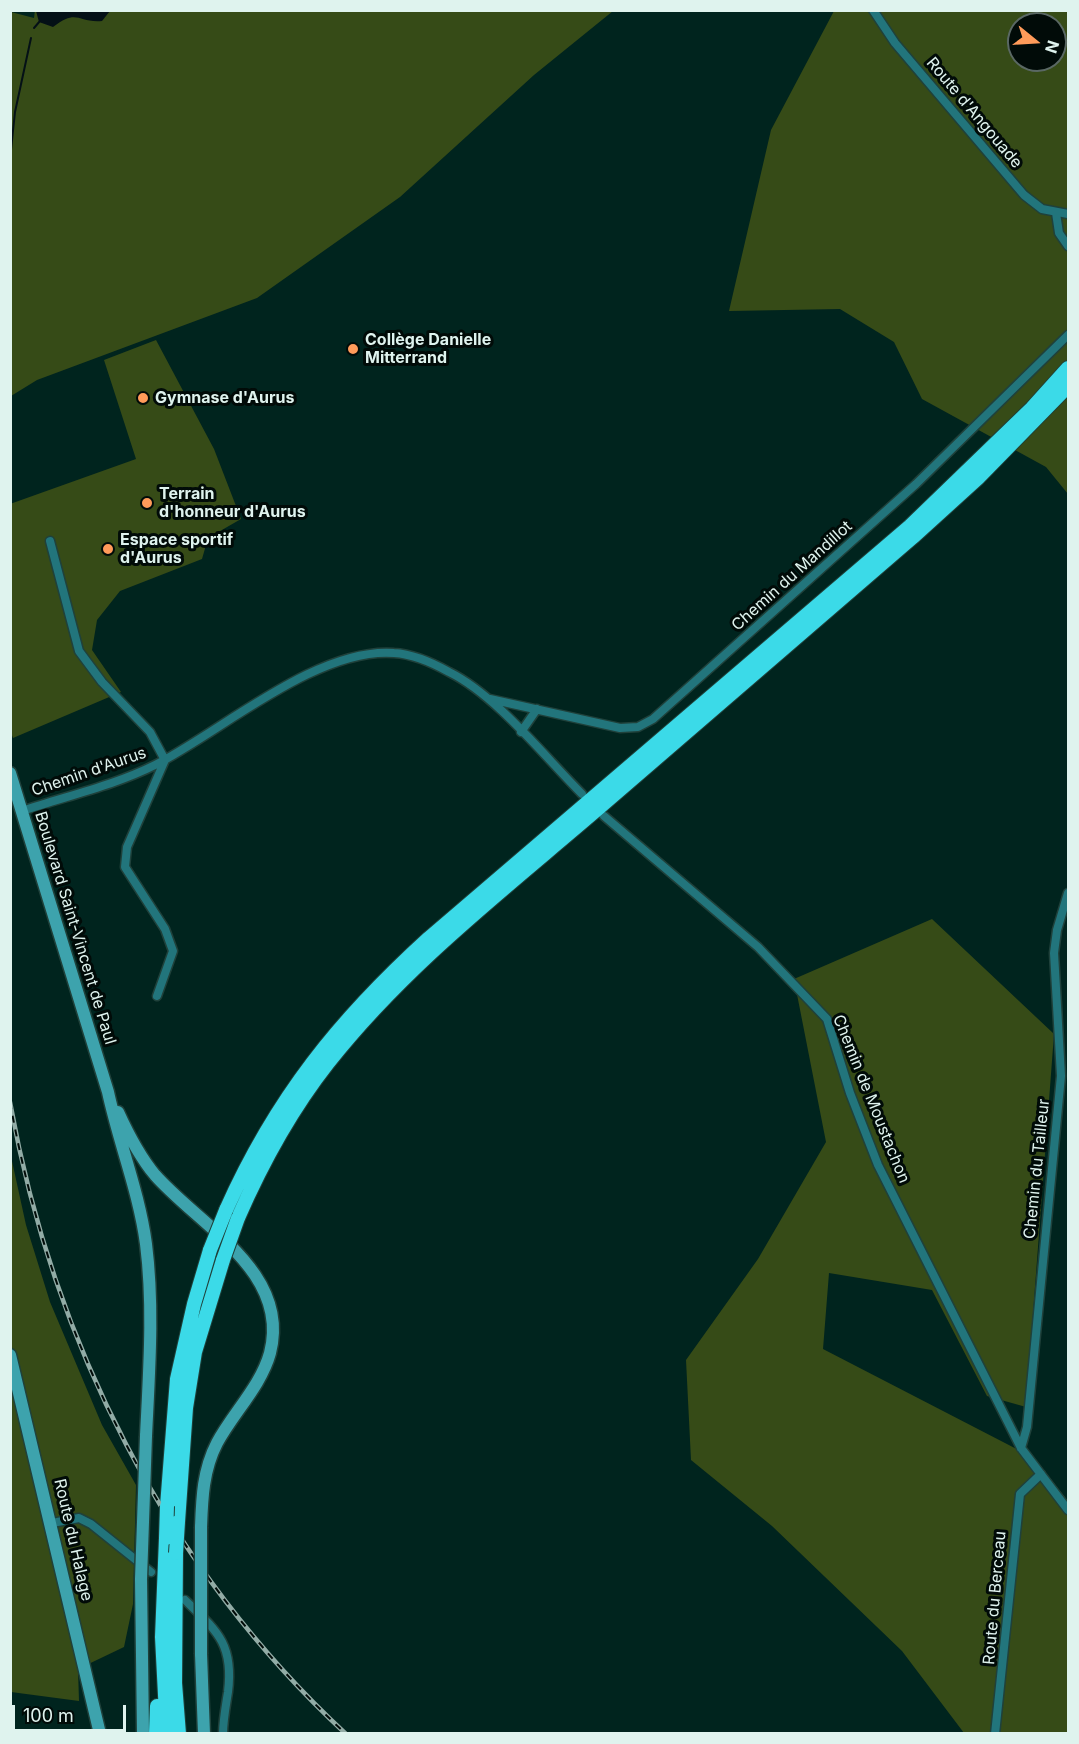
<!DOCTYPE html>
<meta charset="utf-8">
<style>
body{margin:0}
#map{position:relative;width:1079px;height:1744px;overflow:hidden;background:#00241e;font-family:Inter,sans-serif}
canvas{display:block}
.frame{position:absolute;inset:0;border:12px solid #dff3ee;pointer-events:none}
.north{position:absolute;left:1007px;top:12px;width:60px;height:60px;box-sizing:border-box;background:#010b08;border:2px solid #5a6864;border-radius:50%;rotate:108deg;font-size:16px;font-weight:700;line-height:24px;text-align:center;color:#dff3ee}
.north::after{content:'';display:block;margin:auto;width:21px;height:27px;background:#ff9b5a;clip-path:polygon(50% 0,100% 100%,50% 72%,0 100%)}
.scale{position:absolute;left:12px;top:1705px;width:114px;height:27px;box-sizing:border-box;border:3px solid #dff3ee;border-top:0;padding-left:8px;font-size:18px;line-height:21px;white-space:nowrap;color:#dff3ee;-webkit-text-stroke:4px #010b08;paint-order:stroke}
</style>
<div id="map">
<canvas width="1079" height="1744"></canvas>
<div class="frame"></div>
<div class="north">N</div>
<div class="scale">100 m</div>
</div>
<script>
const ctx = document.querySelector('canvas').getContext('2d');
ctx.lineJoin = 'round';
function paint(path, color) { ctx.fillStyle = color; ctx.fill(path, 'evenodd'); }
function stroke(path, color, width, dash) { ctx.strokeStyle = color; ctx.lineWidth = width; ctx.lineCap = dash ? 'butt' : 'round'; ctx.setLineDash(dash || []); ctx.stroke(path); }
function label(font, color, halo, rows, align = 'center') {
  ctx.font = font + ' Inter,sans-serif'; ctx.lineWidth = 6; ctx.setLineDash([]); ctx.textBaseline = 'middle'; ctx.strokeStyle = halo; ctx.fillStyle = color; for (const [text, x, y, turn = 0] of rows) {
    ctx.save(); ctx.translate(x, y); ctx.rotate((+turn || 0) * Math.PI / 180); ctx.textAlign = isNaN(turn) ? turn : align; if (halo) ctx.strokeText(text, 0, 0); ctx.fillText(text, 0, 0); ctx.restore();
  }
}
const green = new Path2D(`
 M 35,10 L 613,11 L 534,75 L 400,197 L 257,298 L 37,380 L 11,396 L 11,12 L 34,18 Z
 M 834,11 L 1068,11 L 1068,494 L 1046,467 L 922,399 L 894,342 L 840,309 L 729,311 L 771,130 ZM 1019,24 L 1055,24 L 1055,60 L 1019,60 Z
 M 156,340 L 214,449 L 241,519 L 208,538 L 202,559 L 120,591 L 97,620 L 92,650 L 121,692 L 13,738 L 10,730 L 10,504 L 136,459 L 104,360 Z
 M 932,919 L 1054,1034 L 1026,1407 L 987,1396 L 932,1290 L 829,1273 L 823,1349 L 1034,1458 L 1068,1501 L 1068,1733 L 964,1733 L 902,1651 L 772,1526 L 691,1460 L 686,1360 L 758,1259 L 826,1142 L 794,979 Z
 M 10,1152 L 26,1225 L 50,1302 L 102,1425 L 136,1485 L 133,1604 L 124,1647 L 78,1669 L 79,1701 L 11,1692 Z`);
const water = new Path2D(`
 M 36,11 L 36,10 L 110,11 L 102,21 C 77,23 78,8 53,27 L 39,22 Z`);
const stream = new Path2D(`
 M 34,28 L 40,21
 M 10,159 L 15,112 L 31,38`);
const minor = new Path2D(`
 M 873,10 L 895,43 L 1024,195 L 1042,209 L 1068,214
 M 1056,213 L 1059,233 L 1068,246
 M 50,541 L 79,651 L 102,682 L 150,732 L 165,760 L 127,847 L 125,867 L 165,929 L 173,951 L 157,996
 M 490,699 L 620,728 L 638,727 L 653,719 L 916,484 L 1068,335
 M 521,732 L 537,709
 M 22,811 C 66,796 113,786 155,765 C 222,731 317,647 394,653 C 412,654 433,663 449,672 C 496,695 544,756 582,794
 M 604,816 L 758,947 L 827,1019 L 850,1093 L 878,1165 L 1021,1448 L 1068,1510
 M 1021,1448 L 1027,1427 L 1061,1076 L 1054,953 L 1057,930 L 1068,893
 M 52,1523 L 79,1518 L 91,1524 L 151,1572
 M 185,1600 C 217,1631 234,1644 228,1692 C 226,1705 223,1720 223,1734
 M 995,1734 L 1020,1494 L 1041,1474`);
const secondary = new Path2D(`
 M 10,773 L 108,1092 C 119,1143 139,1192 146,1244 C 154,1307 149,1373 146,1436
 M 118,1112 C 128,1134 139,1156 155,1175 C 200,1226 291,1272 270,1353 C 261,1386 233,1413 217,1443 C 203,1470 202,1498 201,1527
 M 10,1355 L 100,1734
 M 141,1579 L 143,1734
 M 201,1654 L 204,1734`);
const trunk = new Path2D(`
 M 226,1210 C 276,1098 339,1020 429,938 L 910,526 L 1032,408 L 1068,368
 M 238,1218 C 262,1163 291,1110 328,1063 C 405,965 506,888 600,807 C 704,717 808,627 913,537 L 978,478 L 1068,386
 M 167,1506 L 177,1379 L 194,1304 L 210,1250
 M 178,1522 L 186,1408 L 195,1352 L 223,1260
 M 166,1538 L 162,1637 L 167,1734
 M 176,1553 L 175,1683 L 179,1734
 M 156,1734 L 157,1706`);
const rail = new Path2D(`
 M 10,1102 C 53,1342 166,1567 346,1734`);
const secondaryBridge = new Path2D(`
 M 201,1527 L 201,1654
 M 141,1579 L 146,1436`);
const trunkBridge = new Path2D(`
 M 210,1250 L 226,1210
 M 223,1260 L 238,1218
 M 166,1538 L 167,1506
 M 176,1553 L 178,1522`);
const markers = [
 [353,349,6,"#ff9b5a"],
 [143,398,6,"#ff9b5a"],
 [147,503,6,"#ff9b5a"],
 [108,549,6,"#ff9b5a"]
];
const streetNames = [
 ["Route d'Angouade",974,113,50],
 ["Chemin du Mandillot",792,576,-42],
 ["Chemin d'Aurus",89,772,-19],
 ["Boulevard Saint-Vincent de Paul",75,928,73],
 ["Chemin de Moustachon",871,1099,68],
 ["Chemin du Tailleur",1037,1169,-84],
 ["Route du Halage",73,1540,77],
 ["Route du Berceau",995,1598,-85]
];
const poiNames = [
 ["Collège Danielle",365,340],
 ["Mitterrand",365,358],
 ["Gymnase d'Aurus",155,398],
 ["Terrain",159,494],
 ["d'honneur d'Aurus",159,512],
 ["Espace sportif",120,540],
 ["d'Aurus",120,558]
];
paint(green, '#364b17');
paint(water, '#041016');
stroke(stream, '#041016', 2);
stroke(minor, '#1f413b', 11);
stroke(secondary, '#1f413b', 15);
stroke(trunk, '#1f413b', 16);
stroke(minor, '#22757c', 8);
stroke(secondary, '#3da3ad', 12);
stroke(trunk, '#3bdae8', 14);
stroke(rail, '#92aca6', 4.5);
stroke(rail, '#010b08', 2, [7]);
stroke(secondaryBridge, '#1f413b', 15, []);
stroke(trunkBridge, '#1f413b', 16, []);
stroke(secondaryBridge, '#3da3ad', 12);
stroke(trunkBridge, '#3bdae8', 14);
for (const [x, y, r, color] of markers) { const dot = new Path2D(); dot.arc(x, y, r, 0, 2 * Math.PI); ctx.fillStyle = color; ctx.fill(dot); stroke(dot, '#010b08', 2); }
label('16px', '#dff3ee', '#010b08', streetNames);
label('bold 16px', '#dff3ee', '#010b08', poiNames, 'left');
</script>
